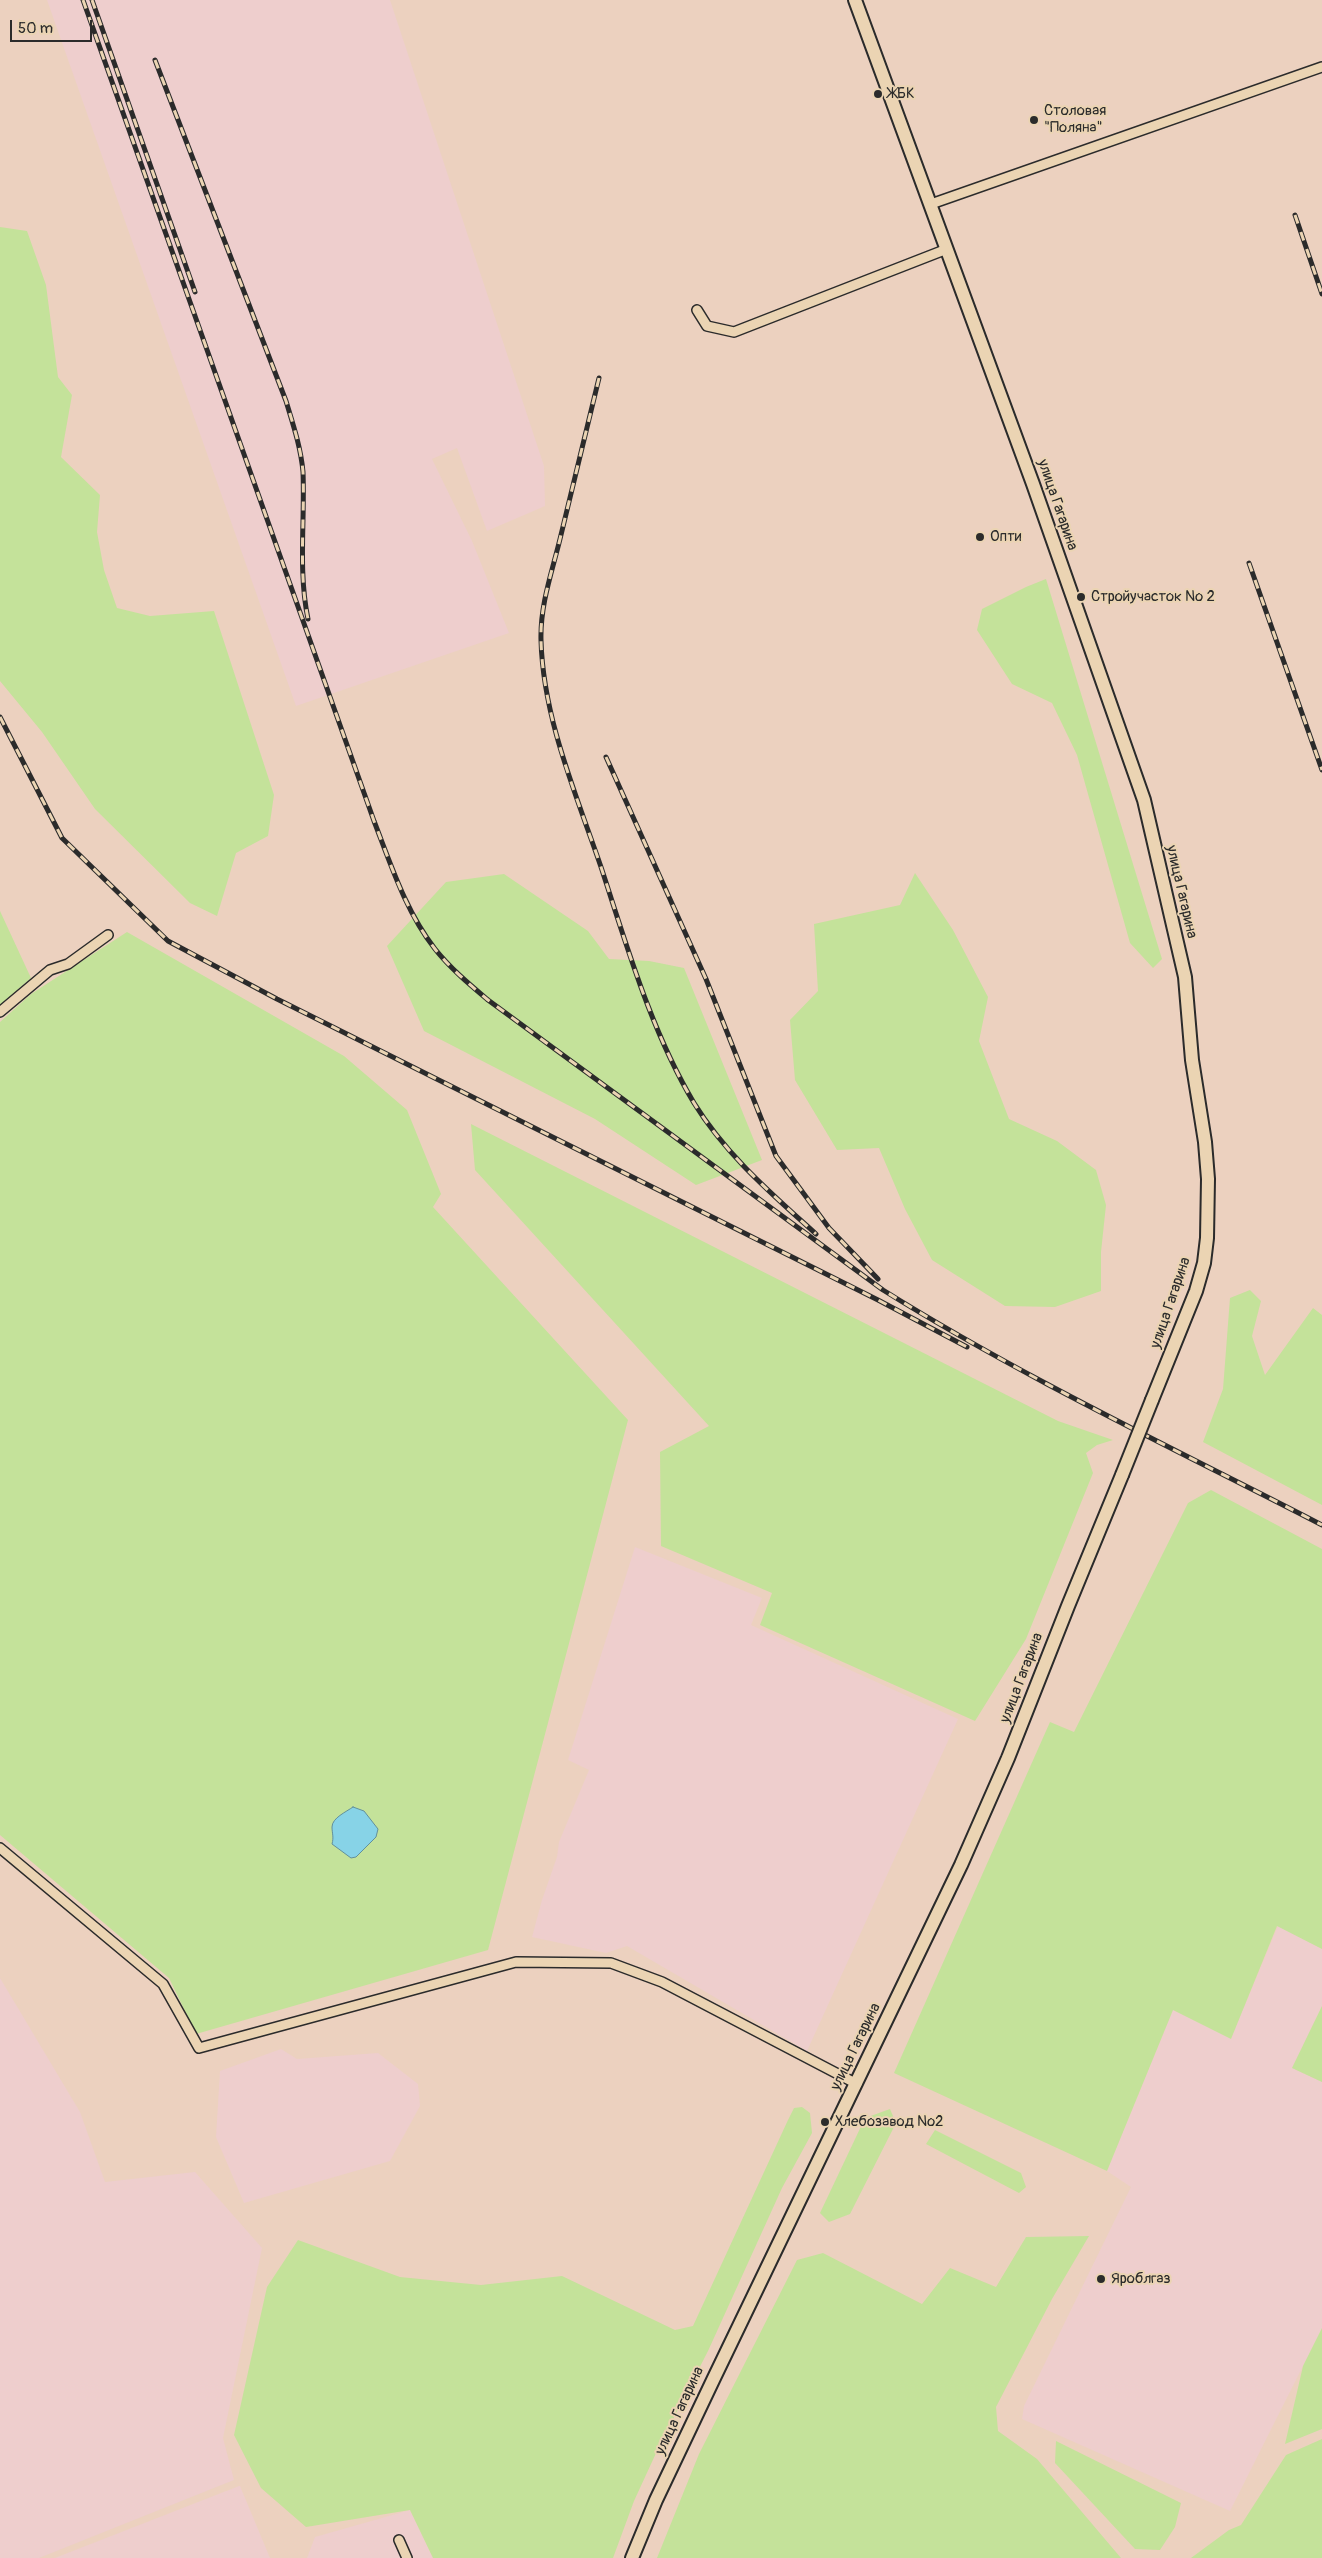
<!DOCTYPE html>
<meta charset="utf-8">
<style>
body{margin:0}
#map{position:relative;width:1322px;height:2558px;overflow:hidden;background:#ecd1bf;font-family:Pangolin,sans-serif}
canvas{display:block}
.scale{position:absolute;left:10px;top:20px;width:82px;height:22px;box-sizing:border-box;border:2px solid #2b2b2b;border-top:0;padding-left:6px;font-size:15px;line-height:18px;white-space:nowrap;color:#2b2b2b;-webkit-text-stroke:4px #ebd4b3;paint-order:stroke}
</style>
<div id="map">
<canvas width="1322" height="2558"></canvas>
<div class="scale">50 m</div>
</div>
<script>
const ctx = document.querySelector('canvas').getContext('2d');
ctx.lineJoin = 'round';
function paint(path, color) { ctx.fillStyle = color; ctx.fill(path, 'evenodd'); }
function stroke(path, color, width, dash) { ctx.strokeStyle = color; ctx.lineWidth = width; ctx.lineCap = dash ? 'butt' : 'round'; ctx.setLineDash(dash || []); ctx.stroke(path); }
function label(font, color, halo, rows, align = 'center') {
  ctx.font = font + ' Pangolin,sans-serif'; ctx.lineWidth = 4; ctx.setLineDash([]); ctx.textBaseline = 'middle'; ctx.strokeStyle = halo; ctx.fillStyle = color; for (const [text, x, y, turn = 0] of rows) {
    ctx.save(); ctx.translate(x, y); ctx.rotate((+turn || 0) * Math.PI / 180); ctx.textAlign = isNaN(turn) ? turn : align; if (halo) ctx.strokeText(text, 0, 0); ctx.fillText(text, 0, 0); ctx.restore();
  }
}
const built = new Path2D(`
 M 47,0 L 390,0 L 544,466 L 545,506 L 487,531 L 457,448 L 432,459 L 472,541 L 509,633 L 296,706 Z
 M 635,1547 L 762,1598 L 751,1625 L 958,1719 L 807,2051 L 627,1946 L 606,1953 L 532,1937 L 542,1900 L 557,1857 L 559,1842 L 589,1770 L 568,1760 Z
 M 1278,1926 L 1322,1949 L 1322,2006 L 1292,2068 L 1322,2082 L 1322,2328 L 1230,2511 L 1022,2419 L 1024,2406 L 1131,2187 L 1107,2171 L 1173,2010 L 1231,2038 Z
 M 0,1978 L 80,2112 L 105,2182 L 195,2172 L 262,2248 L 223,2438 L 234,2480 L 39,2558 L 0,2558 Z
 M 281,2049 L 297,2059 L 378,2053 L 418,2084 L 420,2106 L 390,2161 L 244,2203 L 216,2137 L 220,2071 Z
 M 240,2486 L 270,2558 L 55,2558 L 239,2486 Z
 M 410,2510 L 433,2558 L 307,2558 L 315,2537 Z`);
const green = new Path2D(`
 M 0,227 L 27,231 L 46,285 L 58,377 L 72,395 L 61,457 L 100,495 L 97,532 L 104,570 L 117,608 L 150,616 L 214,611 L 274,795 L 268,836 L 236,853 L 217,916 L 190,903 L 95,809 L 42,732 L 0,681 Z
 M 1046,579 L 1162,959 L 1153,968 L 1130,943 L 1077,755 L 1052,703 L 1012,684 L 977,630 L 982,609 L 1026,587 Z
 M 915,873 L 953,930 L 988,997 L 979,1041 L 1009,1119 L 1057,1141 L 1096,1170 L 1106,1205 L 1101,1252 L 1101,1291 L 1055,1307 L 1005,1306 L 932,1260 L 905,1209 L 879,1148 L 837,1150 L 795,1080 L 790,1020 L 818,991 L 814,924 L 900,905 Z
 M 504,874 L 588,931 L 609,959 L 649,961 L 684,968 L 762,1160 L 696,1185 L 595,1119 L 424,1031 L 387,946 L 446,882 Z
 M 0,911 L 31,978 L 0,1005 Z
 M 127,932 L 344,1056 L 407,1110 L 441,1194 L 433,1207 L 628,1420 L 488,1950 L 196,2034 L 169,1978 L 0,1835 L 0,1022 L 31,994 Z
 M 471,1124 L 1058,1421 L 1113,1440 L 1097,1445 L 1086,1453 L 1093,1473 L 1026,1639 L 975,1721 L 760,1625 L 772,1593 L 661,1546 L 660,1452 L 709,1426 L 475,1170 Z
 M 1250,1290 L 1261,1301 L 1252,1336 L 1265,1375 L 1313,1308 L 1322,1315 L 1322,1505 L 1203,1442 L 1223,1389 L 1230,1298 Z
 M 1211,1490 L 1322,1549 L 1322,1949 L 1277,1926 L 1231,2039 L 1173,2010 L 1107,2171 L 894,2073 L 1050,1722 L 1074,1732 L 1188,1503 Z
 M 1322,2006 L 1322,2082 L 1292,2068 Z
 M 802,2107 L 810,2113 L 812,2133 L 782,2188 L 708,2351 L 657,2451 L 634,2501 L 613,2558 L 433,2558 L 410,2510 L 306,2527 L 261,2488 L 234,2435 L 267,2287 L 298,2240 L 400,2277 L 481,2285 L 562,2276 L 675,2330 L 693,2326 L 788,2120 L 794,2108 Z
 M 890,2109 L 896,2123 L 850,2214 L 829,2222 L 820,2213 L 865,2118 Z
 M 935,2130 L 1021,2173 L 1026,2187 L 1019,2193 L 926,2144 Z
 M 1089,2236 L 1052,2299 L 996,2407 L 998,2431 L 1037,2459 L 1121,2558 L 657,2558 L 699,2454 L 797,2260 L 823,2253 L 922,2304 L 950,2268 L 996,2287 L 1026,2237 Z
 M 1322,2328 L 1322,2429 L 1285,2444 L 1303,2366 Z
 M 1322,2439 L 1322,2558 L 1191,2558 L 1229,2530 L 1241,2525 L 1286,2455 Z
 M 1056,2441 L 1181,2503 L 1175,2527 L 1160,2550 L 1135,2549 L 1055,2463 Z`);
const water = new Path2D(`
 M 353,1807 L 364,1811 L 378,1829 L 376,1837 L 356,1857 L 351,1858 L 332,1844 C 334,1837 332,1833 332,1827 C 332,1818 346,1812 353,1807 Z`);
const minor = new Path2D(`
 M 931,204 L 1322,67
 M 697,310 L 707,326 L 734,332 L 947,249
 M 0,1012 L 50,970 L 68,964 L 108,935
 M 0,1848 L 163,1984 L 199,2048 L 516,1962 L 611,1963 L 662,1982 L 857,2084
 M 399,2540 L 407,2558`);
const secondary = new Path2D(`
 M 855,0 L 1033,484 L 1144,800 L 1185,977 L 1192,1060 L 1205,1142 L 1208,1179 L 1207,1238 L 1204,1263 L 1196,1291 L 1152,1400
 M 632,2558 L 656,2500 L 714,2378 L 961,1865 L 1008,1758 L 1068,1606 L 1122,1475`);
const rail = new Path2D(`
 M 83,0 L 374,821 C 391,865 406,912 435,949 C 451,969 469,984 488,1000 L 883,1290 C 1024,1378 1175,1449 1322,1525
 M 92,0 L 195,292
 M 155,60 L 286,401 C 293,424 301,448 303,472 C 305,521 298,571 308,619
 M 1295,215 L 1322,294
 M 599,378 C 586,432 573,485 560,539 C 552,572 540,605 541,640 C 543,718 576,794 601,867 C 627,946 651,1031 694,1103 C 726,1155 772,1194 816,1234
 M 1249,563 L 1322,770
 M 0,717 L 62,838 L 168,941 L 277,999 L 878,1300 L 967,1347
 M 606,757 L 706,979 L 776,1156 L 829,1228 L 878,1279`);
const secondaryBridge = new Path2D(`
 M 1122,1475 L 1152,1400`);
const markers = [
 [878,94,5,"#2b2b2b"],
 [1034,120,5,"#2b2b2b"],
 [980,537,5,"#2b2b2b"],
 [1081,597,5,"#2b2b2b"],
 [825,2122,5,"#2b2b2b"],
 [1101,2279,5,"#2b2b2b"]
];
const poiNames = [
 ["ЖБК",888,94],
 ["Столовая",1044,111],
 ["\"Поляна\"",1044,128],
 ["Опти",990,537],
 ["Стройучасток № 2",1091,597],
 ["Хлебозавод №2",835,2122],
 ["Яроблгаз",1111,2279]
];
const streetNames = [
 ["улица Гагарина",1057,505,71],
 ["улица Гагарина",1181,892,77],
 ["улица Гагарина",1171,1303,-71],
 ["улица Гагарина",1022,1678,-69],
 ["улица Гагарина",856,2047,-64],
 ["улица Гагарина",680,2411,-65]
];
paint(built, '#eececd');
paint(green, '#c4e29a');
paint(water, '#87d3e7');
stroke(water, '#62909c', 1);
stroke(minor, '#2b2b2b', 12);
stroke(secondary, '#2b2b2b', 16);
stroke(minor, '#ebd4b3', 9);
stroke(secondary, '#ebd4b3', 12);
stroke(rail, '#2b2b2b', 5);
stroke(rail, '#ebd4b3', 3, [9]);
stroke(secondaryBridge, '#2b2b2b', 16, []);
stroke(secondaryBridge, '#ebd4b3', 12);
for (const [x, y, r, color] of markers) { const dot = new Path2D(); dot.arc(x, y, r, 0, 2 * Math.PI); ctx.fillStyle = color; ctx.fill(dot); stroke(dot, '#ebd4b3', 2); }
label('15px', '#2b2b2b', '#ebd4b3', poiNames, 'left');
label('15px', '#2b2b2b', '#ebd4b3', streetNames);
</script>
